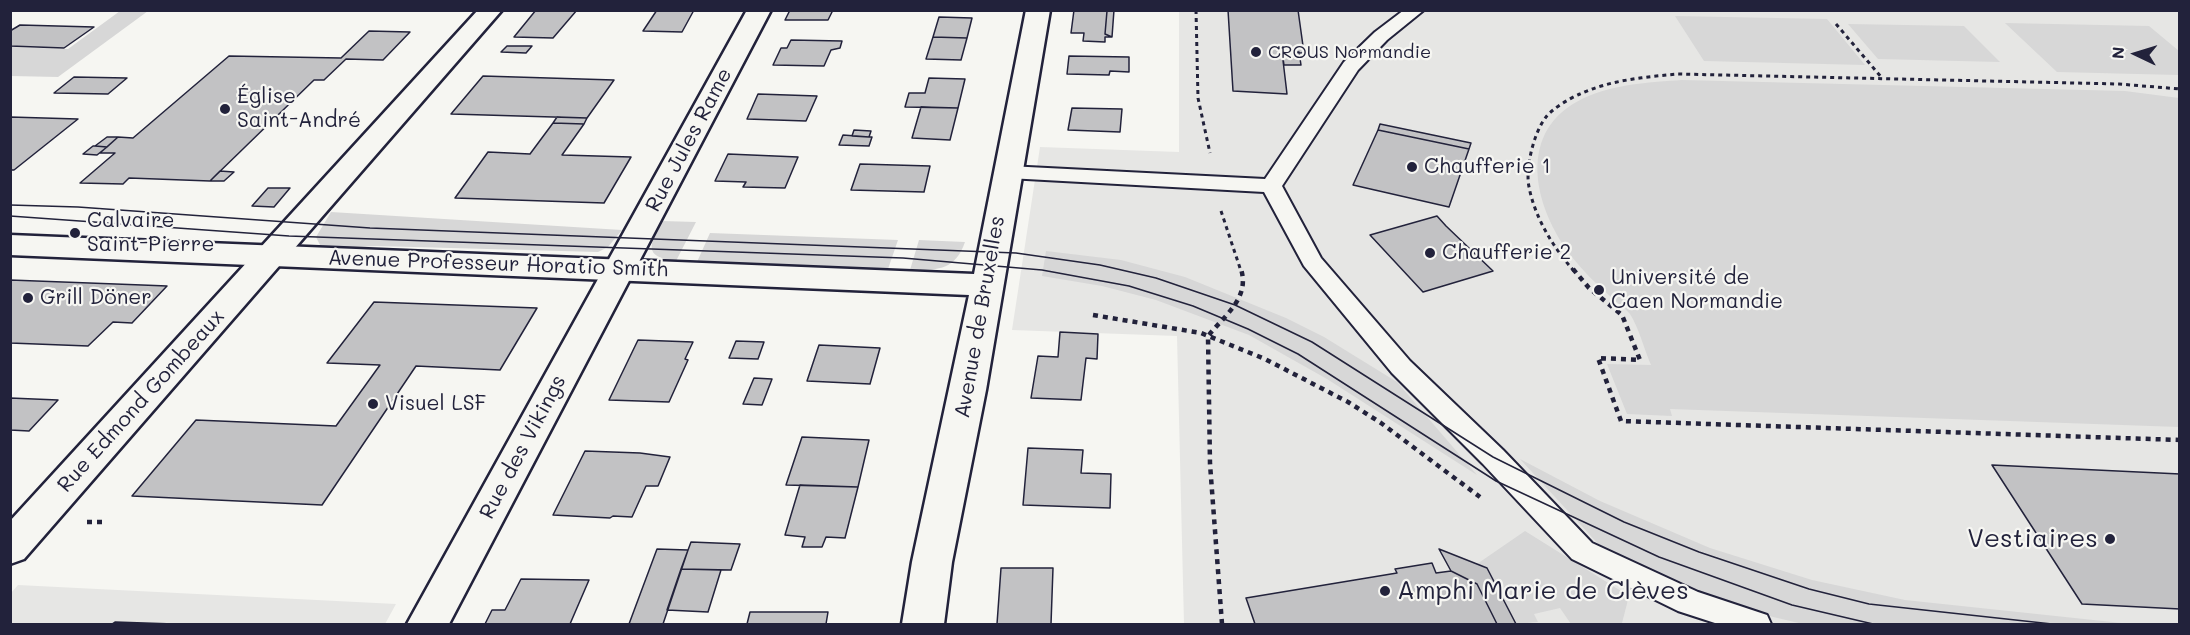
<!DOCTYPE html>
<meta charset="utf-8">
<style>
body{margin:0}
#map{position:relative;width:2190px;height:635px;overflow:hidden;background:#f6f6f2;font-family:Mali,sans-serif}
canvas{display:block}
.frame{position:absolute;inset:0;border:12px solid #22223b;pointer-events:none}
.north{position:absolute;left:2106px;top:24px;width:60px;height:60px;-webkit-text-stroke:4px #f6f6f2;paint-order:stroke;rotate:274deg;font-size:16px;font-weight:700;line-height:24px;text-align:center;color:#22223b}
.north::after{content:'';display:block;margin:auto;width:21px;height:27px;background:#22223b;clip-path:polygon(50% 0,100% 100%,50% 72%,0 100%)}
</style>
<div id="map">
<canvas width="2190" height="635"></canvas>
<div class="frame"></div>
<div class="north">N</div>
</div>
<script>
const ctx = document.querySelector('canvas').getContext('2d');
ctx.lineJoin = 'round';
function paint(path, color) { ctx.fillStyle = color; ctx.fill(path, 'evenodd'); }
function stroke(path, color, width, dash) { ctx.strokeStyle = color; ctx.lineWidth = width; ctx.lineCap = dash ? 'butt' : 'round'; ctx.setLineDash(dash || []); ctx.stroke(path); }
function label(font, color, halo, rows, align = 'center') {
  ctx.font = font + ' Mali,sans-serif'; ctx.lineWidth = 4.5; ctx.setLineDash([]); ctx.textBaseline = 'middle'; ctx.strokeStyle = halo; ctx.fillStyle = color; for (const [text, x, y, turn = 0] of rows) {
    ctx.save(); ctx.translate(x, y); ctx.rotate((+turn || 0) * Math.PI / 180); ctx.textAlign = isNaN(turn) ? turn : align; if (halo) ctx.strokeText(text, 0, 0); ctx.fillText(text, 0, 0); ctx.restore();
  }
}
const built = new Path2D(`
 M 1179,11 L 2179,11 L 2179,624 L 1184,624 L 1177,336 L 1012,330 L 1040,147 L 1179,152 Z
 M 18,585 L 396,604 L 385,624 L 11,624 L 11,593 Z`);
const green = new Path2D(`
 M 120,11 L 148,11 L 58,77 L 11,76 L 11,47 L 68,49 Z
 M 1675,16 L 1827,19 L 1865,65 L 1704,61 Z
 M 2005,23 L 2149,26 L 2179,51 L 2179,75 L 2057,72 Z
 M 1848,24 L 1964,26 L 2000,62 L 1878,59 Z
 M 1682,80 L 2125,91 L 2179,98 L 2179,427 L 1670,409 L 1672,416 L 1627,414 L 1607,364 L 1651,365 C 1644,349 1639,328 1630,314 C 1625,308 1616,302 1610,296 C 1596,284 1583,271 1572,257 C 1533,207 1515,130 1584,98 C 1615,84 1650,82 1682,80 Z
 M 331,212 L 622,230 L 608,247 L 598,252 L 377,246 L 332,248 L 320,245 L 316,237 Z
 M 662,221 L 696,222 L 676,261 C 642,257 650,244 662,221 Z
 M 710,233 L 898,240 L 888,269 L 697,262 Z
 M 919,240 L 965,242 C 955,271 937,270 910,270 Z
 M 1046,251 L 1121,260 L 1185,277 L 1286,318 L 1324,337 L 1397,382 L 1477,475 L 1327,379 L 1249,335 L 1156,300 L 1102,286 L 1042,276 Z
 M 1520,459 L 1600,501 L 1710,548 L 1812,580 L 1905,600 L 2131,624 L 1803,624 L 1769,616 L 1680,584 L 1602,548 Z
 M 1525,531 L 1629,596 L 1622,623 L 1626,624 L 1571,624 L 1560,608 L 1534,614 L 1538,622 L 1516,624 L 1487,568 L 1477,564 Z`);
const building = new Path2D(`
 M 536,10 L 577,10 L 553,38 L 514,37 Z
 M 657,10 L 694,10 L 682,32 L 643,31 Z
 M 790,10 L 833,10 L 828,20 L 785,20 Z
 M 1074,10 L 1107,11 L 1105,34 L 1112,37 L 1105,37 L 1105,42 L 1083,41 L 1084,33 L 1071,33 Z
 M 1114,10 L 1112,37 L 1105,34 L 1107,11 Z
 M 1228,10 L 1298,10 L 1304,53 L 1282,52 L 1287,94 L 1233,91 Z
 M 939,17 L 972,18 L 967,38 L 933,37 Z
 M 20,25 L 94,27 L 64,48 L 10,46 L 10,31 Z
 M 369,31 L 410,32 L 383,60 L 346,59 L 324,80 L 314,80 L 210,181 L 129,178 L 123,184 L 80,183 L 115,153 L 100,153 L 118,137 L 133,138 L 229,56 L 341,58 Z
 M 933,37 L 967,38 L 961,60 L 926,59 Z
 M 791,40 L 842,41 L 840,48 L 831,50 L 824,66 L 773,65 L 781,48 L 787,48 Z
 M 507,46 L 532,46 L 526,53 L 501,52 Z
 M 1282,52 L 1299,52 L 1301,65 L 1284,65 Z
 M 1069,56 L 1129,57 L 1129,72 L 1110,71 L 1109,75 L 1067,74 Z
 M 483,76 L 614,80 L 587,118 L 451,114 Z
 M 74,77 L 127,78 L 108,94 L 54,93 Z
 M 929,78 L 965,79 L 958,108 L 905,107 L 909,93 L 925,93 Z
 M 758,94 L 817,96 L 806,121 L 747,119 Z
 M 921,107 L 958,108 L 950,140 L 912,138 Z
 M 1072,108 L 1122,109 L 1120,132 L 1068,130 Z
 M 10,117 L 78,119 L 14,170 L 10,170 Z
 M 557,117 L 587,118 L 584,124 L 553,123 Z
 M 553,123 L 584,124 L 562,155 L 631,157 L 604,203 L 455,198 L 488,152 L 530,154 Z
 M 1380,124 L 1471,143 L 1469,149 L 1378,130 Z
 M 854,130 L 871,131 L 869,137 L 852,136 Z
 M 1378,130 L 1469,149 L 1449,207 L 1353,185 Z
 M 843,135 L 869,137 L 872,137 L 869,146 L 839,145 Z
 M 107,137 L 118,137 L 107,147 L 95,146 Z
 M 93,146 L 95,146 L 107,147 L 97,155 L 83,154 Z
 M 728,154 L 798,157 L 785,188 L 743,187 L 746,182 L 715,181 Z
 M 860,164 L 930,166 L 924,192 L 851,190 Z
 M 220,171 L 234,172 L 224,181 L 210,181 Z
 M 268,188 L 290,188 L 274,207 L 252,206 Z
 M 1437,216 L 1446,226 L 1493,271 L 1423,292 L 1370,235 Z
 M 10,280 L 142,285 L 167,286 L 132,323 L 113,322 L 88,346 L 10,343 Z
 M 374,302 L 537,308 L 500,370 L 416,366 L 322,505 L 132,496 L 196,420 L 336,426 L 380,365 L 327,363 Z
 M 1060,332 L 1098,334 L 1097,359 L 1086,358 L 1081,400 L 1031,398 L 1038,356 L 1058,357 Z
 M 638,340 L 693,342 L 685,359 L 688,360 L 669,402 L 609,400 Z
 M 736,341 L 764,342 L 758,359 L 729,358 Z
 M 819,345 L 880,348 L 870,384 L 807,381 Z
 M 754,378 L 772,379 L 762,405 L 743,404 Z
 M 10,398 L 58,400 L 29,431 L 10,430 Z
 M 802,437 L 869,440 L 858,487 L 786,485 Z
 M 1028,448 L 1083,450 L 1081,473 L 1111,474 L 1110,508 L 1023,505 Z
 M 585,451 L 640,453 L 670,457 L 658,486 L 646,486 L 632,517 L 613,516 L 610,518 L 553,515 Z
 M 1992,465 L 2180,474 L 2180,609 L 2082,604 Z
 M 800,485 L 858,487 L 845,538 L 826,537 L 822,547 L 802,547 L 805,537 L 785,535 Z
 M 691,542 L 740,544 L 731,570 L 681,569 Z
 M 657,549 L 688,550 L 663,624 L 629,624 Z
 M 1439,549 L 1487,568 L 1516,624 L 1497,624 L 1477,584 L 1451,571 Z
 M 1432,563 L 1436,573 L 1451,571 L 1477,584 L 1497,624 L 1255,624 L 1246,598 L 1397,573 L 1395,569 Z
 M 1001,568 L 1053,568 L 1051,624 L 997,624 Z
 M 681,569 L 721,570 L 708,612 L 667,610 Z
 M 521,579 L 589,580 L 570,624 L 485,624 L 492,610 L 505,610 Z
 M 750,612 L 828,612 L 826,624 L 747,624 Z
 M 115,622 L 174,624 L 112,624 Z`);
const pathFar1 = new Path2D(`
 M 1196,10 L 1198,98 L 1210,153
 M 1836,24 L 1882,78
 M 1221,211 L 1241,271
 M 1574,271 C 1553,247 1535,218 1529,187 C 1525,168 1534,132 1546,117 C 1552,109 1570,98 1580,94 C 1610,80 1645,77 1678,74 L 2119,84 L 2180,89`);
const path = new Path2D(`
 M 1573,269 L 1589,288 L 1622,315 L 1640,360 L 1598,358 L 1621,421 L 2180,440
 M 1093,315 L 1201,333 L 1265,359 L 1348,402 L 1381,423 L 1480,497
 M 87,522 L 106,522
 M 1222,624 L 1210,464 L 1208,336 C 1225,315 1250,298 1241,269`);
const service = new Path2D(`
 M 1404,10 L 1424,10 L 1387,40 L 1358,70 L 1282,186 L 1321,258 L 1410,361 L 1503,450 L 1592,543 L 1698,592 L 1767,615 L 1771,624 L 1718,624 L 1678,611 L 1572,559 L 1483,464 L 1392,373 L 1304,266 L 1264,192 L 1008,178 L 1001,176 L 998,172 L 1001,168 L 1008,166 L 1265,179 L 1344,62 L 1375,32 Z`);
const minor = new Path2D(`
 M 478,10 L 502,10 L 24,559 L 10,564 L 10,521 Z
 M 747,10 L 771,10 L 449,624 L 407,624 Z`);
const tertiary = new Path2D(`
 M 1026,10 L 1050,10 L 986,390 L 952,562 L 944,624 L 902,624 L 912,562 L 969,295 L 10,255 L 10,235 L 974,274 Z`);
const tram = new Path2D(`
 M 10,205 L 78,207 L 370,228 L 1016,253 L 1100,265 L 1156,278 L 1235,305 L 1312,342 L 1493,457 L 1624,522 L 1699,552 L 1809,589 L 1869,604 L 2052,624
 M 10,216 L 289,236 L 903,258 L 1042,270 L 1129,286 L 1193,306 L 1248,329 L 1298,354 L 1496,481 L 1659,557 L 1792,605 L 1873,624`);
const markers = [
 [1256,52,6,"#22223b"],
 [225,109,6,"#22223b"],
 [1412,167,6,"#22223b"],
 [75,233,6,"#22223b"],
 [1430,253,6,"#22223b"],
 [1599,290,6,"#22223b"],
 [28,298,6,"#22223b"],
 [373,404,6,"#22223b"],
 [2110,539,6,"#22223b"],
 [1385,591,6,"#22223b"]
];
const farPoinames = [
 ["CROUS Normandie",1268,52]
];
const poiNames = [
 ["Église",237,97],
 ["Saint-André",237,121],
 ["Chaufferie 1",1424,167],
 ["Calvaire",87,221],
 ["Saint-Pierre",87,245],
 ["Chaufferie 2",1442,253],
 ["Université de",1611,278],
 ["Caen Normandie",1611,302],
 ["Grill Döner",40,298],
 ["Visuel LSF",385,404]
];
const streetNames = [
 ["Rue Jules Rame",689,140,-62],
 ["Avenue Professeur Horatio Smith",498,264,2],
 ["Avenue de Bruxelles",980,317,-80],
 ["Rue Edmond Gombeaux",141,401,-48],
 ["Rue des Vikings",523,447,-62]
];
const nearPoinames = [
 ["Vestiaires",2098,539],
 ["Amphi Marie de Clèves",1397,591,"left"]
];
paint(built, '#e6e6e4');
paint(green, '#d7d7d7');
paint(building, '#c2c2c4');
stroke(building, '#22223b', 1.5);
stroke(service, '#22223b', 4);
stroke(minor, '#22223b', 5);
stroke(tertiary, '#22223b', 5);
stroke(pathFar1, '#22223b', 3, [4, 4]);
stroke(path, '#22223b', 4.5, [5, 5]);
paint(service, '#f6f6f2');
paint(minor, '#f6f6f2');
paint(tertiary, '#f6f6f2');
stroke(tram, '#22223b', 1.5);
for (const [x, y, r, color] of markers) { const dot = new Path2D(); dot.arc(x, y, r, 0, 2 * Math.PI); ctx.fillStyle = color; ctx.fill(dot); stroke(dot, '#f6f6f2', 2); }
label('18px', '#22223b', '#f6f6f2', farPoinames, 'left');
label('21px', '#22223b', '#f6f6f2', poiNames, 'left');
label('21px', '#22223b', '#f6f6f2', streetNames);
label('26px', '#22223b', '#f6f6f2', nearPoinames, 'right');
</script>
